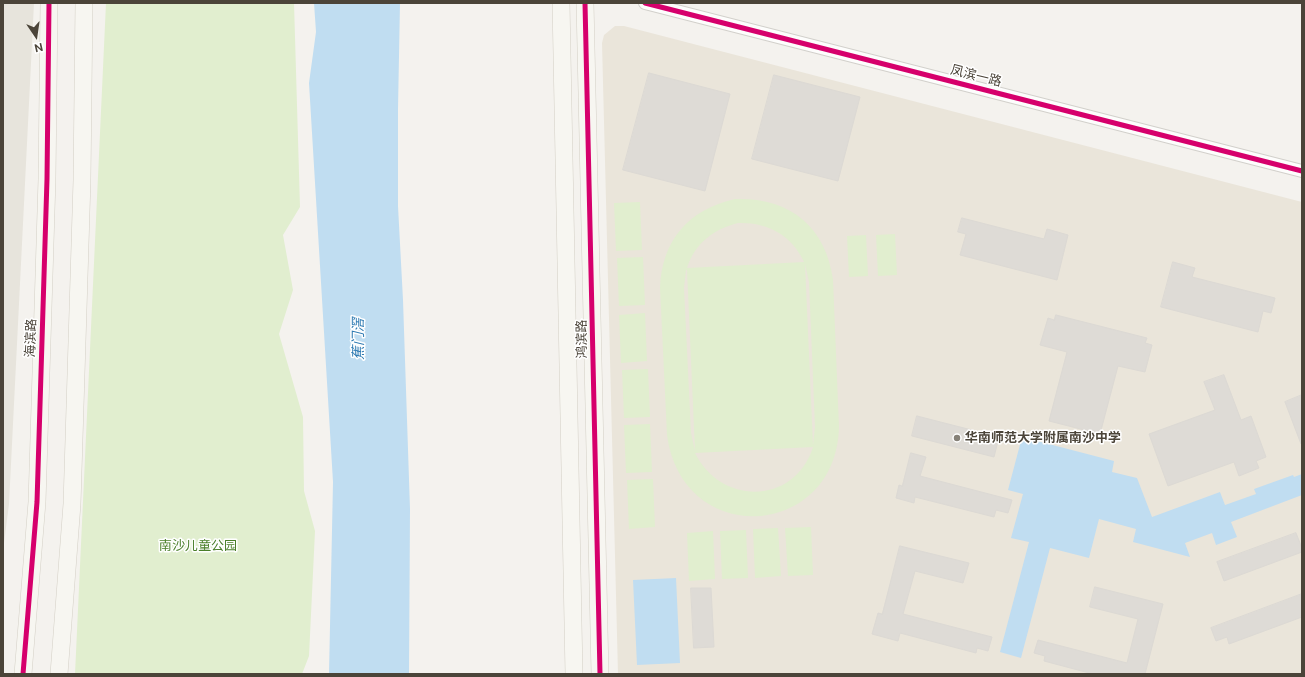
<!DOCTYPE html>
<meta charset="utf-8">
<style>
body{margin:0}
#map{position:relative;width:1305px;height:677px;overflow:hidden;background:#f4f2ee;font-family:"Public Sans",sans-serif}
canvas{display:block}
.frame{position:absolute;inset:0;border:4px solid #4b4439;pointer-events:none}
.north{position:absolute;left:16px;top:16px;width:40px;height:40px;-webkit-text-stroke:3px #fff;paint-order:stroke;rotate:167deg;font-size:11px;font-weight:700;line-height:16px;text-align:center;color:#4b4439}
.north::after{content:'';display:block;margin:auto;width:14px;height:18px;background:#4b4439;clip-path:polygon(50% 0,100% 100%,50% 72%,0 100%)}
</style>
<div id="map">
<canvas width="1305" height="677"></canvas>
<div class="frame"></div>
<div class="north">N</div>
</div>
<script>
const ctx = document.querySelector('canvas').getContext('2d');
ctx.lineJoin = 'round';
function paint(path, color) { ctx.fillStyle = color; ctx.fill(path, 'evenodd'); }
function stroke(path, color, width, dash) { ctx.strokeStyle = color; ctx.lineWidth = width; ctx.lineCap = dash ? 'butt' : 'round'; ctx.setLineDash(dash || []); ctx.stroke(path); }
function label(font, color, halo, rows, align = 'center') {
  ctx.font = font + ' "Public Sans","Noto Sans SC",sans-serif'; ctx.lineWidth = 3; ctx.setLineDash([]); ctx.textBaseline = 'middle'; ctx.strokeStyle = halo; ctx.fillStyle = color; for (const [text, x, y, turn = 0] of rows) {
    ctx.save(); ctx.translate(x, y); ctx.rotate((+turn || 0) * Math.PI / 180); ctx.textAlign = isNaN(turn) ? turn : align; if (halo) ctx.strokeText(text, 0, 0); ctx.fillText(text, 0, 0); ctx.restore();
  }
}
const residential = new Path2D(`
 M 3,3 L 34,3 L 9,504 L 3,551 Z`);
const education = new Path2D(`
 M 615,26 L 624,26 L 1302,202 L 1302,674 L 618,674 L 602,43 L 604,35 Z`);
const green = new Path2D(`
 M 106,3 L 294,3 L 300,207 L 283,235 L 293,290 L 279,334 L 303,417 L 304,491 L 315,531 L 309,656 L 302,674 L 75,674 Z
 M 735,199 C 789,197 826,226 833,280 L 839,427 C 836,540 682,549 667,435 L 660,288 C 662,240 688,210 735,199 ZM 738,223 C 767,222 792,235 804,262 L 687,268 C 695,243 714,229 738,223 ZM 805,264 L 809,282 L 815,427 L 813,445 ZM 686,270 L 687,270 L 695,451 L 691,433 L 684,288 ZM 813,447 C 795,505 721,506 695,453 Z
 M 640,202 L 642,250 L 616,251 L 614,203 Z
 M 895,234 L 897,275 L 878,276 L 876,235 Z
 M 866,235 L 868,276 L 849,277 L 847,236 Z
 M 643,257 L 645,305 L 619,306 L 617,258 Z
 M 645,313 L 647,361 L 621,363 L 619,315 Z
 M 648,369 L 650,417 L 624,418 L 622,370 Z
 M 650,424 L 652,472 L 626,473 L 624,425 Z
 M 653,479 L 655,527 L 629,529 L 627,480 Z
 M 811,527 L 813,575 L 788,576 L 785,528 Z
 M 778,528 L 781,576 L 755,578 L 753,529 Z
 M 746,530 L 748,578 L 722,579 L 720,531 Z
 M 713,531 L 715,579 L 689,581 L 687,533 Z`);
const water = new Path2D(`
 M 314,3 L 400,3 L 398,109 L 398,206 L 403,300 L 410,509 L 409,674 L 329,674 L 333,482 L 309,83 L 316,32 Z
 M 1022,437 L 1114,461 L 1112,472 L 1137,478 L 1152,517 L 1220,492 L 1225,505 L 1256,494 L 1254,489 L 1293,475 L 1294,477 L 1302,474 L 1302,495 L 1231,522 L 1237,537 L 1216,545 L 1212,533 L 1185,543 L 1190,557 L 1133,542 L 1136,529 L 1099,519 L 1089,558 L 1050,548 L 1021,658 L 1000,652 L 1029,542 L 1011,538 L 1023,494 L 1008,490 Z
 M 676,578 L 680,663 L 637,665 L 633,580 Z`);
const building = new Path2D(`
 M 649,73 L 730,94 L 705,191 L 623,170 Z
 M 774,75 L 860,97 L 838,181 L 752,159 Z
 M 962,218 L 1044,239 L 1047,229 L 1068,235 L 1057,280 L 960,255 L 966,234 L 958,232 Z
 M 1173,262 L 1195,268 L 1192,277 L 1275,298 L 1271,313 L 1263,311 L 1258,332 L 1161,307 Z
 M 1056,315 L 1147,338 L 1145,343 L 1152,345 L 1145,372 L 1118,366 L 1100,434 L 1049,421 L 1067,352 L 1040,345 L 1048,318 L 1054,320 Z
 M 1224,375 L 1241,420 L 1251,416 L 1266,457 L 1256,461 L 1259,468 L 1239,476 L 1234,462 L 1168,486 L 1149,434 L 1215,410 L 1204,382 Z
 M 1302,395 L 1302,444 L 1301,444 L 1285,402 Z
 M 917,416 L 999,437 L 994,457 L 912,436 Z
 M 911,453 L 926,457 L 920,476 L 1012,500 L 1008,513 L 996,510 L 994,517 L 915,497 L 914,503 L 896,498 L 899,485 L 902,486 Z
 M 1296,533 L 1302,548 L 1302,552 L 1224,581 L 1217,562 Z
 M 900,546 L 969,563 L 963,583 L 915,571 L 903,614 L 992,637 L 988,651 L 977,648 L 976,653 L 900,633 L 898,641 L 872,634 L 878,613 L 882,614 Z
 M 1095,587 L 1163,604 L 1145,674 L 1093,674 L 1044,661 L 1045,656 L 1034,653 L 1038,640 L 1127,663 L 1138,619 L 1090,607 Z
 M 691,588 L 711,588 L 714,647 L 694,648 Z
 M 1302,594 L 1302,617 L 1229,644 L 1227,637 L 1216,641 L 1211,628 Z`);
const street = new Path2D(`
 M 645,3 L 1302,171`);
const secondary = new Path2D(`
 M 561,3 L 574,674
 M 585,3 L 600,674
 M 23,674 L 37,502 L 47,179 L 49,3
 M 59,674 L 72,504 L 82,180 L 84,3`);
const cycleway = new Path2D(`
 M 585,3 L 600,674
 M 645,3 L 1302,171
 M 23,674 L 37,502 L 47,179 L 49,3`);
const markers = [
 [957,438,4,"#868178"]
];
const streetNames = [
 ["凤滨一路",976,76,14],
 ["海滨路",31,338,-88],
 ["鸿滨路",582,339,-91]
];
const poiNames = [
 ["华南师范大学附属南沙中学",965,438]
];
const parkNames = [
 ["南沙儿童公园",198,546]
];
const waterNames = [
 ["蕉门滘",359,339,-90]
];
paint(residential, '#e7e4dc');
paint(education, '#eae5da');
paint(green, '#e1eecf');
paint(water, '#c0ddf1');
paint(building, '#dedbd6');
stroke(building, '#dcd9d4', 1);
stroke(street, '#d2d0cb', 14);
stroke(secondary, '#d3cfc5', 18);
stroke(street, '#fdfdfc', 12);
stroke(secondary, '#f7f6f1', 17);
stroke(cycleway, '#d6006c', 5);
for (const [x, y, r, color] of markers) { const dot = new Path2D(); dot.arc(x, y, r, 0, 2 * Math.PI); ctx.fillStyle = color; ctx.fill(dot); stroke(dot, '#fff', 1.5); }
label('13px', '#4b4439', '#fff', streetNames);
label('bold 13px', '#4b4439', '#fff', poiNames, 'left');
label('13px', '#4a7f2a', '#fff', parkNames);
label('italic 14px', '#2e7ab2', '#fff', waterNames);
</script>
